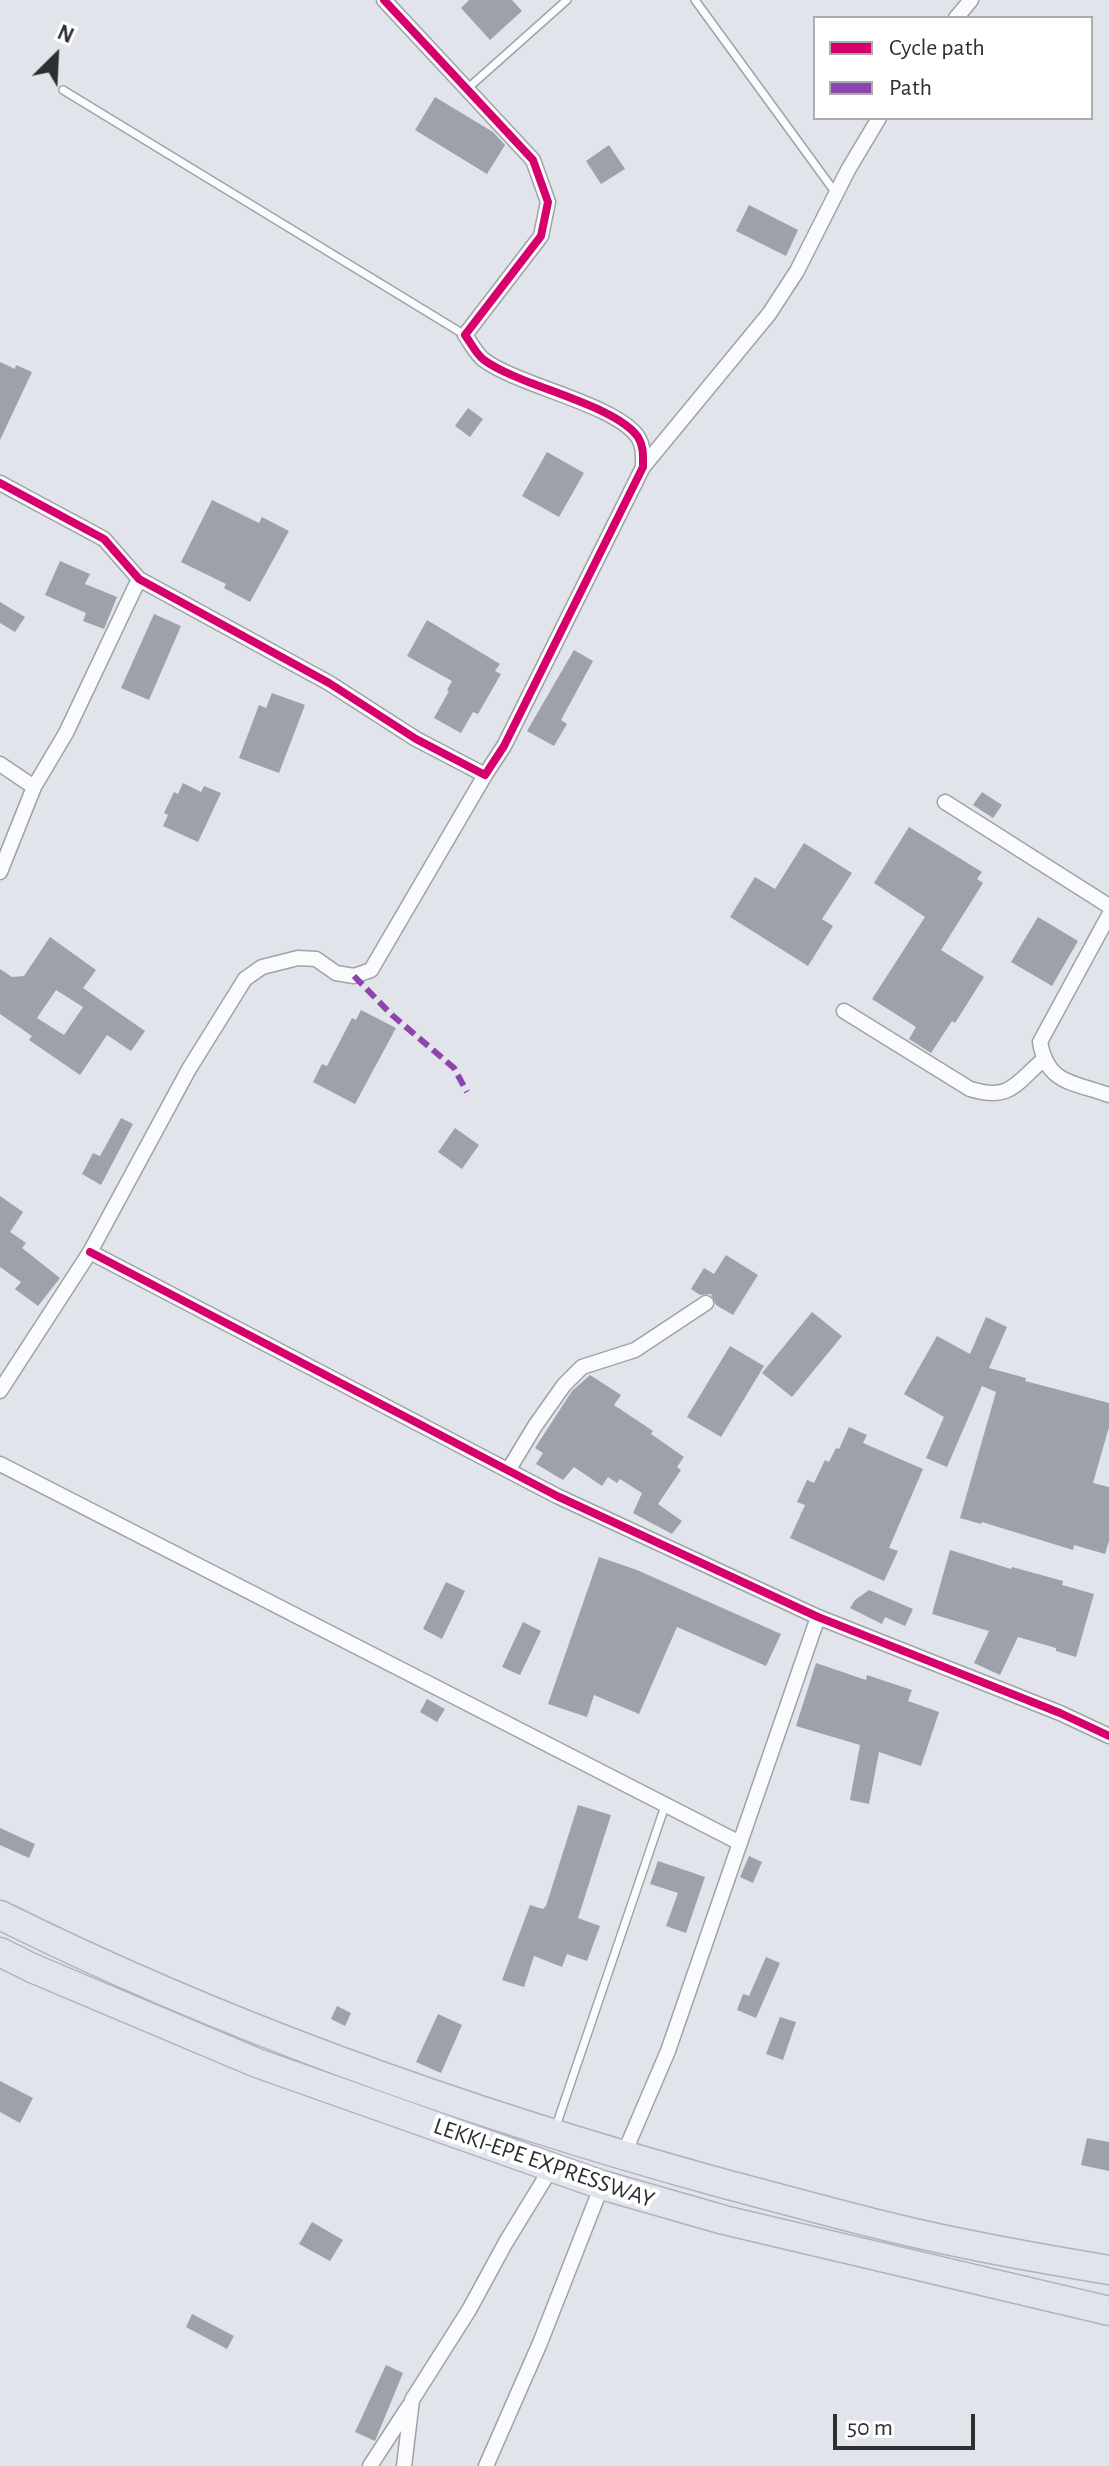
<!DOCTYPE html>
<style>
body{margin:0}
#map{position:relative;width:1109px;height:2466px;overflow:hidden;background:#e1e4ea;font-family:"Alegreya Sans",sans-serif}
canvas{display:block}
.legend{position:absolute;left:813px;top:16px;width:280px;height:104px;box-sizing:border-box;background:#fff;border:2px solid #abacad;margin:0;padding:10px 14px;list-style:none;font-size:24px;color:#2d2f33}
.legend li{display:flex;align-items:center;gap:16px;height:40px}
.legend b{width:40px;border:2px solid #abacad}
.north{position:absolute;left:16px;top:16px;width:80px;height:80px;-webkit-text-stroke:6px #fff;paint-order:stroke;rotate:24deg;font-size:22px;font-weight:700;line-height:32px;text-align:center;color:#2d2f33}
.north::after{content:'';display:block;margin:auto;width:28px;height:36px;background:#2d2f33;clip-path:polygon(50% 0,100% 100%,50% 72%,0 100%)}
.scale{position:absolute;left:833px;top:2414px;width:142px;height:36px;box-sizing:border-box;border:4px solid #2d2f33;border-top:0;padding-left:10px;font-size:24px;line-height:28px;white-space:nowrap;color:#2d2f33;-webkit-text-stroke:6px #fff;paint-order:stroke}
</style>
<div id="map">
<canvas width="1109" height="2466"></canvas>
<ul class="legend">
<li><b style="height:10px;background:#d6006c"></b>Cycle path</li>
<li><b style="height:10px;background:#8e44ad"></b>Path</li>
</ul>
<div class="north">N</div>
<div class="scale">50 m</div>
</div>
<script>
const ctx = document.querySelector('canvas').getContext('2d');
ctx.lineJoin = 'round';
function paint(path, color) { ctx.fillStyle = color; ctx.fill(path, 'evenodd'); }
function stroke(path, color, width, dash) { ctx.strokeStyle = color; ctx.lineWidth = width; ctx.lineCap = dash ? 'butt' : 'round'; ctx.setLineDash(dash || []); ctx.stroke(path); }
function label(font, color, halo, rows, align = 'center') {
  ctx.font = font + ' "Alegreya Sans",sans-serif'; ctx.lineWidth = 8; ctx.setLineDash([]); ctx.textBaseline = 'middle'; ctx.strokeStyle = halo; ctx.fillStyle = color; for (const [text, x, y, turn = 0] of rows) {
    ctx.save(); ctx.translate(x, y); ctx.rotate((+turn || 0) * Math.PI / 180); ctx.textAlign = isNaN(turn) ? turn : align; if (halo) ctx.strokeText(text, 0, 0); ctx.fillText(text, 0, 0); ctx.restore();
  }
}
const building = new Path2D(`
 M 469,0 L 512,0 L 522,11 L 490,40 L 461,8 Z
 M 435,97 L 493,132 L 505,145 L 487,174 L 415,130 Z
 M 609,145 L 625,169 L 601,184 L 586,161 Z
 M 749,205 L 798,230 L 786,256 L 736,231 Z
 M 0,362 L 15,369 L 16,365 L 32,372 L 0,440 Z
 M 468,408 L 483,419 L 470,437 L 455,426 Z
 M 547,452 L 584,473 L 559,517 L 522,496 Z
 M 212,500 L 259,523 L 262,517 L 289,531 L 250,602 L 224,588 L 226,584 L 181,562 Z
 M 60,561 L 90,574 L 85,584 L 117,597 L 104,629 L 83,621 L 86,613 L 45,595 Z
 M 0,602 L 25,617 L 15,632 L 0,623 Z
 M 154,614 L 181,626 L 149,700 L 121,688 Z
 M 427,620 L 500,664 L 495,671 L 501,674 L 478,714 L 473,712 L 461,733 L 434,718 L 449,691 L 447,690 L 452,681 L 407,656 Z
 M 574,650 L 593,661 L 561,720 L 567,724 L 554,746 L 527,731 Z
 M 272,693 L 305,705 L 279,773 L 239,758 L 259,705 L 266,708 Z
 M 183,783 L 201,792 L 204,786 L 221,793 L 198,842 L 163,826 L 168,815 L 164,813 L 174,792 L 178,794 Z
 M 982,792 L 1002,805 L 993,818 L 973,805 Z
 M 909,827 L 982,872 L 977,879 L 983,883 L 941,950 L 984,977 L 955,1023 L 952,1021 L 931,1053 L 909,1039 L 916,1027 L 872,999 L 925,917 L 874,883 Z
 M 804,843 L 852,873 L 822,919 L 833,926 L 808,966 L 730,917 L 755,877 L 775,889 Z
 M 1038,917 L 1078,941 L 1052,986 L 1011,962 Z
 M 50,937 L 96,970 L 83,988 L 145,1031 L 131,1051 L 107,1035 L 80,1075 L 29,1040 L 32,1036 L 0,1014 L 0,969 L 12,977 L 24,976 ZM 56,990 L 83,1007 L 64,1035 L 37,1018 Z
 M 361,1010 L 396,1028 L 355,1104 L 313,1082 L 322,1064 L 327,1066 L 352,1018 L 356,1020 Z
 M 121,1118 L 133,1124 L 101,1185 L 82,1174 L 93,1153 L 100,1156 Z
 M 455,1128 L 479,1145 L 462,1169 L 438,1152 Z
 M 0,1196 L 23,1212 L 10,1232 L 26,1243 L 22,1248 L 60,1278 L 38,1306 L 15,1289 L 21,1282 L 0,1267 Z
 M 726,1255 L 758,1275 L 733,1315 L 716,1305 L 711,1294 L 700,1295 L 691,1289 L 704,1268 L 714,1274 Z
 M 812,1312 L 842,1336 L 792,1397 L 762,1373 Z
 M 986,1317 L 1007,1327 L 989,1368 L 1026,1378 L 1025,1381 L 1109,1403 L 1109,1427 L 1093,1483 L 1109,1487 L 1109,1541 L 1105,1554 L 1074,1545 L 1073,1550 L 982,1522 L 981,1524 L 960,1518 L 996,1392 L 982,1386 L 947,1467 L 926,1458 L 944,1417 L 904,1394 L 937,1336 L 970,1354 Z
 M 730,1346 L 764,1366 L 721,1437 L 687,1417 Z
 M 590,1375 L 621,1395 L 614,1405 L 653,1431 L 651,1434 L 684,1457 L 677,1467 L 681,1470 L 658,1504 L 682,1521 L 672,1534 L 633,1513 L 642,1493 L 620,1479 L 617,1483 L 608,1477 L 602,1486 L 574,1467 L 563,1480 L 536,1464 L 543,1453 L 535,1448 L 572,1391 Z
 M 849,1427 L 867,1435 L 863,1443 L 923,1469 L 889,1548 L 898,1551 L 884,1581 L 790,1538 L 805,1505 L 797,1502 L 807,1480 L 814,1483 L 825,1460 L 829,1462 L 836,1448 L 839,1449 Z
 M 950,1550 L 1011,1569 L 1012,1567 L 1063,1581 L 1062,1585 L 1094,1594 L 1076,1657 L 1056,1651 L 1056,1648 L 1018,1637 L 1000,1675 L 974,1663 L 989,1631 L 932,1614 Z
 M 599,1557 L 637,1570 L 781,1634 L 766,1666 L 677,1627 L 639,1714 L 594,1695 L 587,1717 L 548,1704 Z
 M 446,1582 L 465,1591 L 442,1639 L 423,1629 Z
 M 869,1590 L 913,1609 L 905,1626 L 885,1617 L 882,1624 L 850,1608 L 855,1600 Z
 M 523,1622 L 541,1631 L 520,1675 L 502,1667 Z
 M 816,1663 L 866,1680 L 867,1675 L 912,1690 L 908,1701 L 939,1712 L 921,1766 L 879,1752 L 869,1804 L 850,1800 L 860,1745 L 796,1726 Z
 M 427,1699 L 445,1709 L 437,1722 L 420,1712 Z
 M 578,1805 L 611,1815 L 578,1918 L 600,1926 L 587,1961 L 567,1954 L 562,1967 L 534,1956 L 524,1987 L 502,1980 L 530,1905 L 543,1909 L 546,1906 Z
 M 0,1828 L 35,1844 L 29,1858 L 0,1845 Z
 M 749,1856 L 762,1862 L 753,1883 L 740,1877 Z
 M 658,1861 L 705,1877 L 686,1933 L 666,1926 L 678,1893 L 650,1884 Z
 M 766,1957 L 780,1963 L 756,2018 L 737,2010 L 743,1994 L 749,1996 Z
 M 337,2006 L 351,2013 L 345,2026 L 331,2019 Z
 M 438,2014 L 462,2025 L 441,2073 L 416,2062 Z
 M 780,2017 L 796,2022 L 783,2060 L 766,2054 Z
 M 0,2081 L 33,2098 L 20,2123 L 0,2112 Z
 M 1087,2138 L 1109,2142 L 1109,2171 L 1081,2165 Z
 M 312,2222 L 343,2240 L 330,2261 L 299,2244 Z
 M 192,2314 L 234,2336 L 227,2349 L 186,2327 Z
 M 386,2365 L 403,2373 L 375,2441 L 355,2432 Z`);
const lane = new Path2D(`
 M 695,0 L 835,192
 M 467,89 L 567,0
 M 63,90 L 465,335
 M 555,2129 L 665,1806`);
const street = new Path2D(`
 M 956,18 L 971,0
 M 643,467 L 769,314 L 797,271 L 848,170 L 879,118
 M 0,483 L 104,539 L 139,579 L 329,683 L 416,739 L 485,775 L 504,746 L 643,467 C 643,456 644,447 638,437 C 615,404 519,386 484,360 C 476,354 471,343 465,335 L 541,236 L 548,202 L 533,160 L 384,0
 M 0,764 L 34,787
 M 945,802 L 1109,906
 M 0,872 L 34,787 L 66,733 L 139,579
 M 1109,915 L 1040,1042 C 1047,1084 1073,1082 1109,1095
 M 844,1011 L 970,1089 C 1010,1101 1014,1085 1043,1060
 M 90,1252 L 557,1496 L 818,1617 L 1060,1713 L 1109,1736
 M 0,1391 L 90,1252 L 189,1069 L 245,979 L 262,967 L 298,958 L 316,959 L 336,973 L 354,976 L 371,970 L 485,775
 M 0,1464 L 740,1843
 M 509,1469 L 535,1426 L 564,1385 L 582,1367 L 635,1350 L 706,1303
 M 623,2156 L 668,2051 L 818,1617
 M 370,2466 L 409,2406
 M 404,2466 L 412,2400 L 469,2310 L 506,2242 L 552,2167
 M 486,2466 L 540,2343 L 602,2185`);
const highway = new Path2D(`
 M 0,1915 C 231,2030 477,2116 725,2184 C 805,2205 885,2228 966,2244 C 1014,2254 1061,2262 1109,2270
 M 0,1952 L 32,1968 L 257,2063 L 602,2185 L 724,2220 L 1109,2311`);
const quiet = new Path2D(`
 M 354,976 L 392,1015 L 454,1068 L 467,1092`);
const cycleway = new Path2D(`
 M 0,483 L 104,539 L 139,579 L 329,683 L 416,739 L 485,775 L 504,746 L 643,467 C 643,456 644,447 638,437 C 615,404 519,386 484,360 C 476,354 471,343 465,335 L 541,236 L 548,202 L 533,160 L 384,0
 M 90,1252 L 557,1496 L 818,1617 L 1060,1713 L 1109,1736`);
const streetNames = [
 ["LEKKI-EPE EXPRESSWAY",544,2163,19]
];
paint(building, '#9da1aa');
stroke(lane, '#a0a2a7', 10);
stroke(street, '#a0a2a7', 17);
stroke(highway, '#adb3bf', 31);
stroke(lane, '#fafbfc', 7);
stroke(street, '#fafbfc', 14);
stroke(highway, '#e0e4ed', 28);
stroke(quiet, '#8e44ad', 6, [12, 6]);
stroke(cycleway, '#d6006c', 8);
label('24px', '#2d2f33', '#fff', streetNames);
</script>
